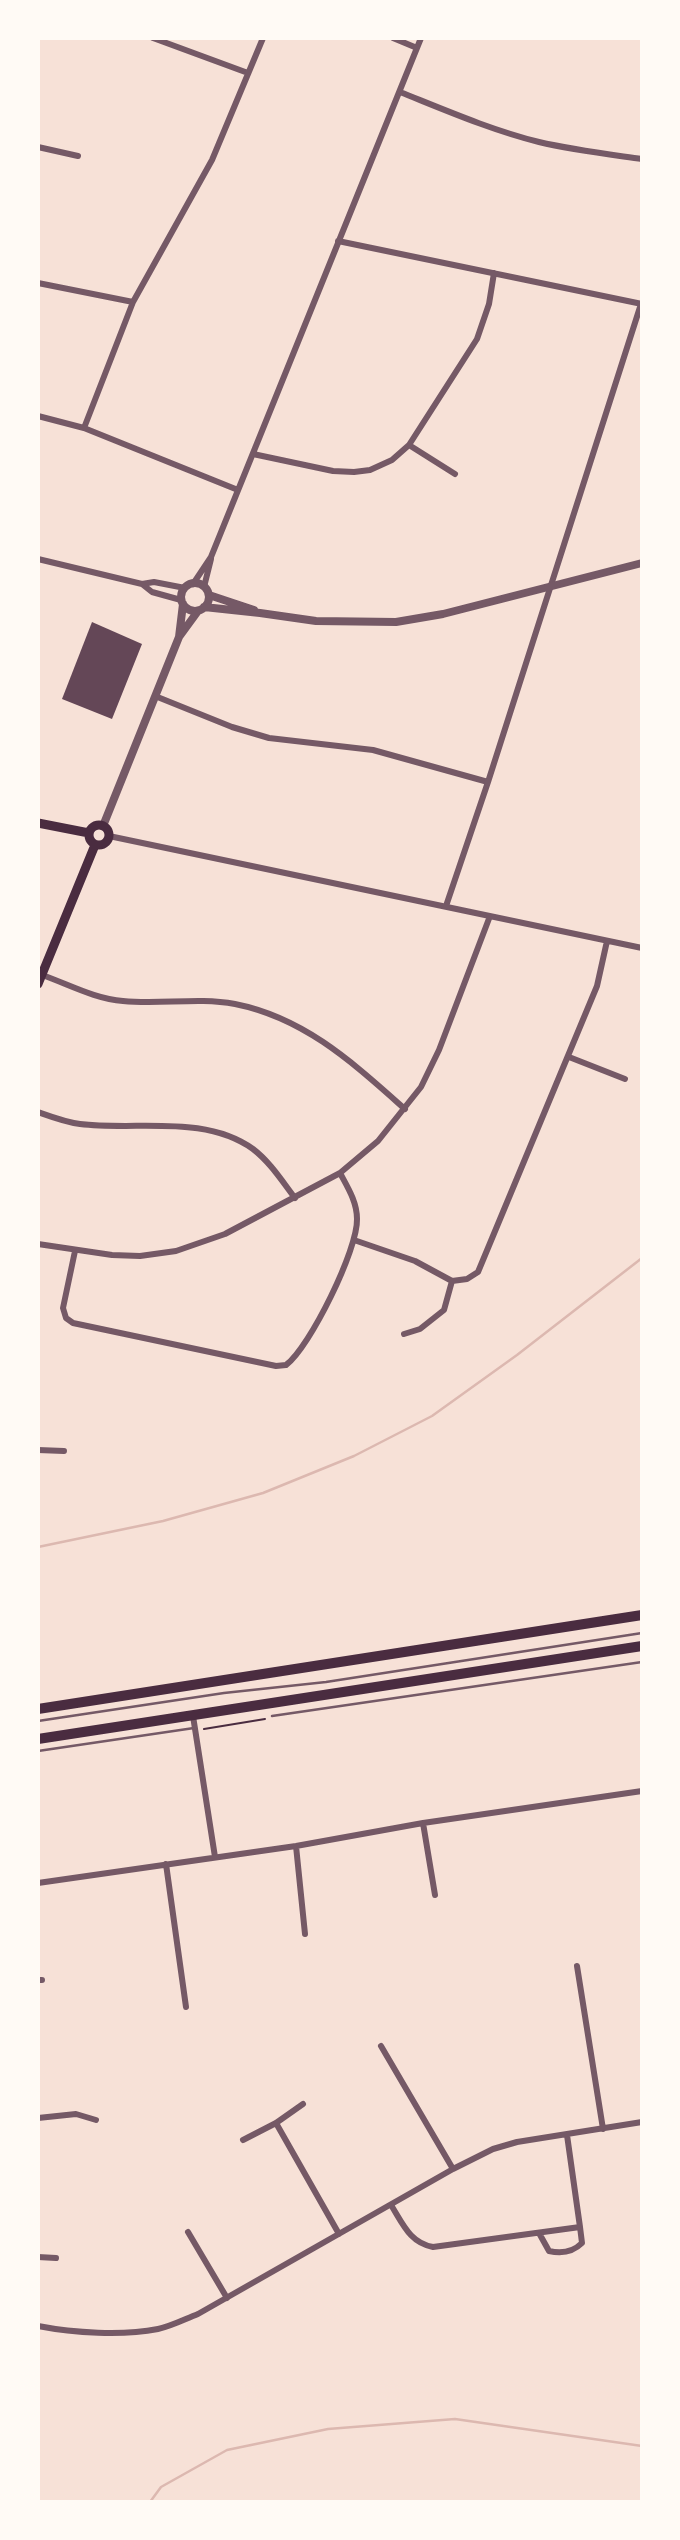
<!DOCTYPE html>
<style>
body{margin:0}
#map{position:relative;width:680px;height:2540px;overflow:hidden;background:#f7e1d7;font-family:Poppins,sans-serif}
canvas{display:block}
.frame{position:absolute;inset:0;border:40px solid #fffaf5;pointer-events:none}
</style>
<div id="map">
<canvas width="680" height="2540"></canvas>
<div class="frame"></div>
</div>
<script>
const ctx = document.querySelector('canvas').getContext('2d');
ctx.lineJoin = 'round';
function stroke(path, color, width, dash) { ctx.strokeStyle = color; ctx.lineWidth = width; ctx.lineCap = dash ? 'butt' : 'round'; ctx.setLineDash(dash || []); ctx.stroke(path); }
function paint(path, color) { ctx.fillStyle = color; ctx.fill(path, 'evenodd'); }
const stream = new Path2D(`
 M 38,1547 L 163,1521 L 263,1493 L 354,1456 L 432,1416 L 517,1355 L 642,1258
 M 150,2502 L 161,2487 L 227,2450 L 328,2429 L 455,2419 L 642,2446`);
const building = new Path2D(`
 M 92,622 L 142,644 L 112,719 L 62,699 Z`);
const path = new Path2D(`
 M 204,1729 L 265,1719`);
const service = new Path2D(`
 M 272,1716 L 642,1662
 M 38,1721 L 224,1693 L 326,1682 L 642,1633
 M 38,1751 L 194,1728`);
const minor = new Path2D(`
 M 153,38 L 248,73
 M 393,38 L 417,48
 M 400,92 C 445,110 491,130 539,142 C 573,150 607,154 642,159
 M 38,147 L 78,156
 M 338,241 L 642,304
 M 38,283 L 133,302
 M 38,416 L 84,428 L 238,490
 M 84,428 L 133,302 L 212,160 L 263,38
 M 409,445 L 455,474
 M 253,454 L 333,471 L 354,472 L 370,470 L 392,460 L 409,445 L 477,339 L 489,304 L 494,273
 M 38,559 L 142,584 L 152,592 L 181,600
 M 142,584 L 154,582 L 185,588
 M 193,584 L 211,557 L 421,38
 M 204,587 L 211,559
 M 155,696 L 232,727 L 269,738 L 373,750 L 488,782
 M 109,836 L 642,948
 M 446,906 L 488,782 L 641,304
 M 42,975 C 68,984 95,999 123,1001 C 160,1005 197,997 235,1004 C 305,1018 353,1063 405,1109
 M 569,1057 L 625,1079
 M 38,1112 C 52,1117 65,1122 80,1124 C 137,1131 204,1114 253,1149 C 270,1162 282,1181 295,1198
 M 354,1240 L 415,1261 L 452,1281 L 467,1279 L 478,1272 L 597,986 L 607,941
 M 38,1244 L 112,1255 L 140,1256 L 176,1251 L 225,1234 L 340,1173 L 378,1141 L 421,1087 L 439,1050 L 490,916
 M 75,1251 L 63,1308 L 66,1318 L 73,1323 L 276,1366 L 286,1365 C 310,1347 358,1249 357,1219 C 357,1202 348,1188 340,1173
 M 404,1334 L 420,1329 L 444,1310 L 452,1281
 M 38,1450 L 64,1451
 M 193,1716 L 215,1857
 M 423,1823 L 435,1895
 M 296,1846 L 305,1934
 M 166,1864 L 186,2007
 M 38,1883 L 296,1846 L 423,1823 L 642,1791
 M 577,1966 L 603,2129
 M 38,1980 L 42,1980
 M 381,2046 L 453,2169
 M 38,2118 L 76,2114 L 96,2120
 M 276,2123 L 339,2234
 M 243,2140 L 276,2123 L 303,2104
 M 391,2205 C 403,2224 410,2243 433,2247 L 580,2227 L 567,2135
 M 188,2232 L 227,2298
 M 539,2233 L 549,2251 C 562,2254 573,2252 582,2243 L 580,2227
 M 38,2257 L 56,2258
 M 38,2326 C 74,2333 122,2336 158,2329 C 172,2326 185,2319 198,2314 L 453,2169 L 493,2149 L 517,2142 L 642,2122`);
const tertiary = new Path2D(`
 M181 597a14 14 0 1 1 28 0a14 14 0 1 1-28 0Z
 M 209,595 L 254,610
 M 204,607 L 260,613 L 316,621 L 396,622 L 443,614 L 642,563
 M 179,637 L 183,604
 M 103,826 L 179,637 L 198,611`);
const secondary = new Path2D(`
 M 38,823 L 89,833
 M89 835a10 10 0 1 1 20 0a10 10 0 1 1-20 0Z
 M 38,984 L 95,845`);
const primary = new Path2D(`
 M 38,1709 L 642,1615
 M 38,1739 L 642,1646`);
stroke(stream, '#dcb8b0', 2.5);
paint(building, '#644757');
stroke(path, '#4a2c40', 2);
stroke(service, '#755966', 2.5);
stroke(minor, '#755966', 6);
stroke(tertiary, '#755966', 8);
stroke(secondary, '#4a2c40', 9);
stroke(primary, '#4a2c40', 10);
</script>
